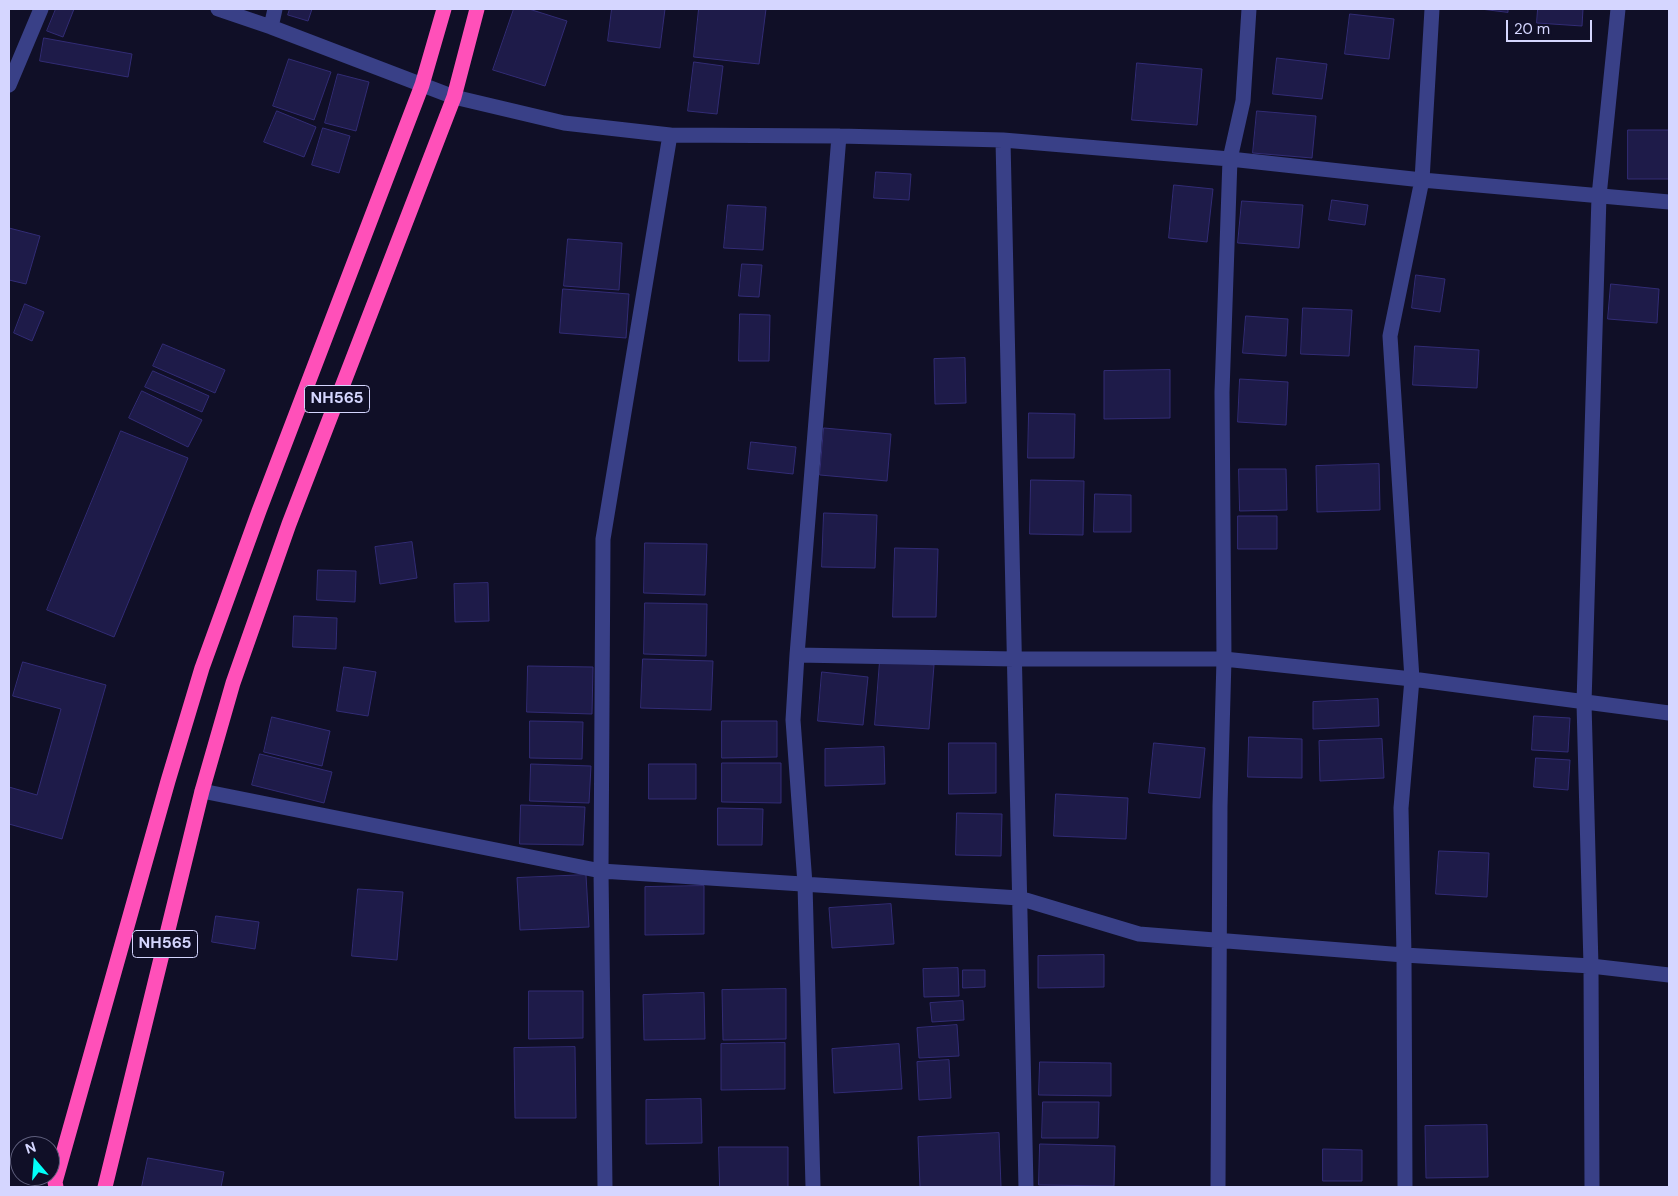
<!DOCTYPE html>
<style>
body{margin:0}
#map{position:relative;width:1678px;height:1196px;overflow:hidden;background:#100f27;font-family:"DM Sans",sans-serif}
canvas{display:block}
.frame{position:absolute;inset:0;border:10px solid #d5d6ff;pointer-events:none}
.north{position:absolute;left:10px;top:1136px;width:50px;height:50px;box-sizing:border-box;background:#100f27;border:1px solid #5f5f7d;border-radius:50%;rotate:342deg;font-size:14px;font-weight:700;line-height:20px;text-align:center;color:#d5d6ff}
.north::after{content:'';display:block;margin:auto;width:18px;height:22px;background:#01fff9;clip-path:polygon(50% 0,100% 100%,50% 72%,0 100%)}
.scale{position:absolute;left:1506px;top:20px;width:86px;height:22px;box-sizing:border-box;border:2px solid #d5d6ff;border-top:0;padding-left:6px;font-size:15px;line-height:18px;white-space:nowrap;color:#d5d6ff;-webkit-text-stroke:4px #100f27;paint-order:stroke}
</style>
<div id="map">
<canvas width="1678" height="1196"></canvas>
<div class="frame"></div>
<div class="north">N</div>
<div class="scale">20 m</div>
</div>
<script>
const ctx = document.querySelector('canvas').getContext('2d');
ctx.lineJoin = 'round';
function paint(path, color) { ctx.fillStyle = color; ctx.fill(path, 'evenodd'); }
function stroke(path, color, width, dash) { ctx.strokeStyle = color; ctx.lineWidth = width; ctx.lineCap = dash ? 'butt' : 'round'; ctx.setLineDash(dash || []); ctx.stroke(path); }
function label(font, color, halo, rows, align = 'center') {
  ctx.font = font + ' "DM Sans",sans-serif'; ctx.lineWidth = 4.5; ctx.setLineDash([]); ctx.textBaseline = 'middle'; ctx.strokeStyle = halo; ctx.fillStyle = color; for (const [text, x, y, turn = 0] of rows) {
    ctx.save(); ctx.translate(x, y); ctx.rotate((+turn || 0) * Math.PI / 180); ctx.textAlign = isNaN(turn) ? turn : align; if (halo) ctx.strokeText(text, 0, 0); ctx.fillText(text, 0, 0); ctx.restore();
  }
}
const building = new Path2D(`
 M 56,9 L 74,9 L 63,37 L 47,31 Z
 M 290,9 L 312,9 L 308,21 L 288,15 Z
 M 514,9 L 529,9 L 567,21 L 545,86 L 493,70 Z
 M 612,9 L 665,9 L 660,48 L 608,41 Z
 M 699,9 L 766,9 L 759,64 L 694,57 Z
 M 1481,9 L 1508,9 L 1508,12 Z
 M 1538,9 L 1583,9 L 1582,26 L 1537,23 Z
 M 1350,14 L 1394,19 L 1389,59 L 1345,54 Z
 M 44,38 L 132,54 L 128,77 L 40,61 Z
 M 1277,58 L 1327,64 L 1322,99 L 1273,94 Z
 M 289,59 L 331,72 L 314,120 L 273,106 Z
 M 694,62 L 723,66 L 717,114 L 688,111 Z
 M 1137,63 L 1202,69 L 1197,125 L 1132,120 Z
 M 338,74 L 369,82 L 356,131 L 325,123 Z
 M 277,111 L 316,127 L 304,157 L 264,142 Z
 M 1257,111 L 1316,116 L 1312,158 L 1253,153 Z
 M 323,128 L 350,136 L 339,173 L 312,165 Z
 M 1628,130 L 1669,130 L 1669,179 L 1628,179 Z
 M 876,172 L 911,174 L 909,200 L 874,198 Z
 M 1174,185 L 1213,189 L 1207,242 L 1169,238 Z
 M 1332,200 L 1368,205 L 1365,225 L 1329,220 Z
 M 1242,201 L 1303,205 L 1299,248 L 1238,243 Z
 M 728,205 L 766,207 L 763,250 L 724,248 Z
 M 9,228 L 40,236 L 26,284 L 9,280 Z
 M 568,239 L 622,243 L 619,290 L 564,286 Z
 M 742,264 L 762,265 L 759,297 L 739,296 Z
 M 1416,275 L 1445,279 L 1440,312 L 1412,308 Z
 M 1611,284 L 1659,289 L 1657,323 L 1608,319 Z
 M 563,289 L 629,294 L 626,338 L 560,333 Z
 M 25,304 L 44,312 L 32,341 L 14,333 Z
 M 1303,308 L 1352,310 L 1349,356 L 1301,354 Z
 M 740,314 L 770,315 L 769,361 L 739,361 Z
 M 1246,316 L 1288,319 L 1286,356 L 1243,353 Z
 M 163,344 L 225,370 L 215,393 L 153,366 Z
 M 1415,346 L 1479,350 L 1477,388 L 1413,385 Z
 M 965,358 L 966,403 L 935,404 L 934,359 Z
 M 1170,370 L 1170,418 L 1104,419 L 1104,371 Z
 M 153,371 L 209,396 L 202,412 L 145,387 Z
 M 1240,379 L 1288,382 L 1286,425 L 1238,422 Z
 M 142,391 L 202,420 L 188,447 L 129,418 Z
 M 1029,413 L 1075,414 L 1074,458 L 1028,458 Z
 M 824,428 L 891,434 L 887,481 L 820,475 Z
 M 121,431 L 188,458 L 114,637 L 47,610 Z
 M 751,442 L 796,447 L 793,474 L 748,469 Z
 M 1379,464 L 1380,510 L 1317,512 L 1316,466 Z
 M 1239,469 L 1286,469 L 1287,510 L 1240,511 Z
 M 1031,480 L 1084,481 L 1083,535 L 1030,534 Z
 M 1095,494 L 1131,495 L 1131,532 L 1094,532 Z
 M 824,513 L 877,515 L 875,568 L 822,567 Z
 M 1238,516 L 1277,516 L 1277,549 L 1238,549 Z
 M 412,542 L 417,578 L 380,584 L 375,547 Z
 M 645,543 L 707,544 L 705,595 L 644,593 Z
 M 895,548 L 938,549 L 936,617 L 893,617 Z
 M 318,570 L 356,571 L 355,602 L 317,600 Z
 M 488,583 L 489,621 L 455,622 L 454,584 Z
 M 645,603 L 707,604 L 706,656 L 644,654 Z
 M 294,616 L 337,618 L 336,649 L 293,647 Z
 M 643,659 L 713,661 L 711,710 L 641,708 Z
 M 880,661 L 934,665 L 929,729 L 875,725 Z
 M 23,662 L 106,685 L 62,839 L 9,824 L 9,787 L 37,795 L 61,709 L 13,696 Z
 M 528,666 L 593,667 L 592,714 L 527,712 Z
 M 344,667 L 376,672 L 368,716 L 337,711 Z
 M 822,672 L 868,677 L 863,725 L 818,721 Z
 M 1378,699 L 1379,726 L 1313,729 L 1313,702 Z
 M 1534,716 L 1570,718 L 1568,752 L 1532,750 Z
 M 272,717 L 330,731 L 322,766 L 264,752 Z
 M 530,721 L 583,722 L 582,759 L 530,758 Z
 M 722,721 L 777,721 L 777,757 L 722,758 Z
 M 1249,737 L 1302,739 L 1302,778 L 1248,777 Z
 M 1382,739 L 1384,778 L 1320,781 L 1319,741 Z
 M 949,743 L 996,743 L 996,793 L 949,794 Z
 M 1154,743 L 1205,748 L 1200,798 L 1149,793 Z
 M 884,747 L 885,784 L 825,786 L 825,749 Z
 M 260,754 L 332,772 L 324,803 L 252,785 Z
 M 1536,758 L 1570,760 L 1568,790 L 1534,787 Z
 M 722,763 L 781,763 L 781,803 L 722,802 Z
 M 531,764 L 591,766 L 589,803 L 530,801 Z
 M 649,764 L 696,764 L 696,799 L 649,799 Z
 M 1056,794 L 1128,798 L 1126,839 L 1054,836 Z
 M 521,805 L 585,807 L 583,845 L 520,844 Z
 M 718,808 L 763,809 L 762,845 L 718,845 Z
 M 957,813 L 1002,814 L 1001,856 L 956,855 Z
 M 1439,851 L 1489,853 L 1487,897 L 1436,894 Z
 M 586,875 L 589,927 L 520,930 L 517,878 Z
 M 704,886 L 704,934 L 645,935 L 645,887 Z
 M 358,889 L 403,892 L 397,960 L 352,956 Z
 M 891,904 L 894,944 L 832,948 L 829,908 Z
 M 216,916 L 259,922 L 255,949 L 212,942 Z
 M 1104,955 L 1104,987 L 1038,988 L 1038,956 Z
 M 958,968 L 959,996 L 924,997 L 923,969 Z
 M 963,970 L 985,970 L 985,987 L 963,988 Z
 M 786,989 L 786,1039 L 723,1040 L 722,990 Z
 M 529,991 L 583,991 L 583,1038 L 529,1039 Z
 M 704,993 L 705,1039 L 644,1040 L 643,995 Z
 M 963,1001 L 964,1020 L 932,1022 L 930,1003 Z
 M 957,1025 L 959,1056 L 919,1058 L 917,1028 Z
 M 785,1043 L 785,1089 L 721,1090 L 721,1044 Z
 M 899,1044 L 902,1089 L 834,1093 L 832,1049 Z
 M 575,1047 L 576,1118 L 515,1118 L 514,1048 Z
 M 949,1060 L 951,1098 L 919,1100 L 917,1062 Z
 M 1040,1062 L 1111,1063 L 1111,1096 L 1039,1095 Z
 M 701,1099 L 702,1143 L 646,1144 L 646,1100 Z
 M 1043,1102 L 1099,1102 L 1098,1138 L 1042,1138 Z
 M 1487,1125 L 1488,1177 L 1426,1178 L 1425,1126 Z
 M 999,1133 L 1001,1187 L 920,1187 L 918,1137 Z
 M 1040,1144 L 1115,1146 L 1114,1186 L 1039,1185 Z
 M 719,1147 L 788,1147 L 788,1187 L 720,1187 Z
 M 1323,1149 L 1362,1150 L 1362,1181 L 1323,1181 Z
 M 148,1158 L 224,1172 L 221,1187 L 142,1187 Z`);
const minor = new Path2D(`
 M 218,9 L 271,27 L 454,97 L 564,123 L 670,135 L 839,136 L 1003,140 L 1230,159 L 1422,180 L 1669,202
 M 271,27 L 275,9
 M 9,85 L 41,9
 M 1003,140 L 1026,1187
 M 797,655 L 1014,659 L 1224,659 L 1412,679 L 1669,713
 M 202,791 L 601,871 L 1019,898 L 1139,934 L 1404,955 L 1591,966 L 1669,975
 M 605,1187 L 601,871 L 603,539 L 670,135
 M 813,1187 L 805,884 L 793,720 L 797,655 L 839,136
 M 1218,1187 L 1220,806 L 1224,659 L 1222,392 L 1230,159 L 1243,101 L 1249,9
 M 1405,1187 L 1404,955 L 1401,808 L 1412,679 L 1390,336 L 1422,180 L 1432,9
 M 1592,1187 L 1591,966 L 1584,703 L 1599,196 L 1618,9`);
const highway = new Path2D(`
 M 56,1187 L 55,1182 L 168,781 L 202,668 L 259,511 L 422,85 L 444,9
 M 105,1187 L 202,791 L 233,683 L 289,524 L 454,97 L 477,9`);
const shields = [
 [337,399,65],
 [165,944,65]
];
const shieldNames = [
 ["NH565",337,399],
 ["NH565",165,944]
];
paint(building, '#1e1b49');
stroke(building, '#322c75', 1);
stroke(minor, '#394087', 15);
stroke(highway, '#ff50b9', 15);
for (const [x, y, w] of shields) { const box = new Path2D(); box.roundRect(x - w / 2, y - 13.5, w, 27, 4); ctx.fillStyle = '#100f27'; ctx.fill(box); stroke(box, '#d5d6ff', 1); }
label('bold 16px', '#d5d6ff', null, shieldNames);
</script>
